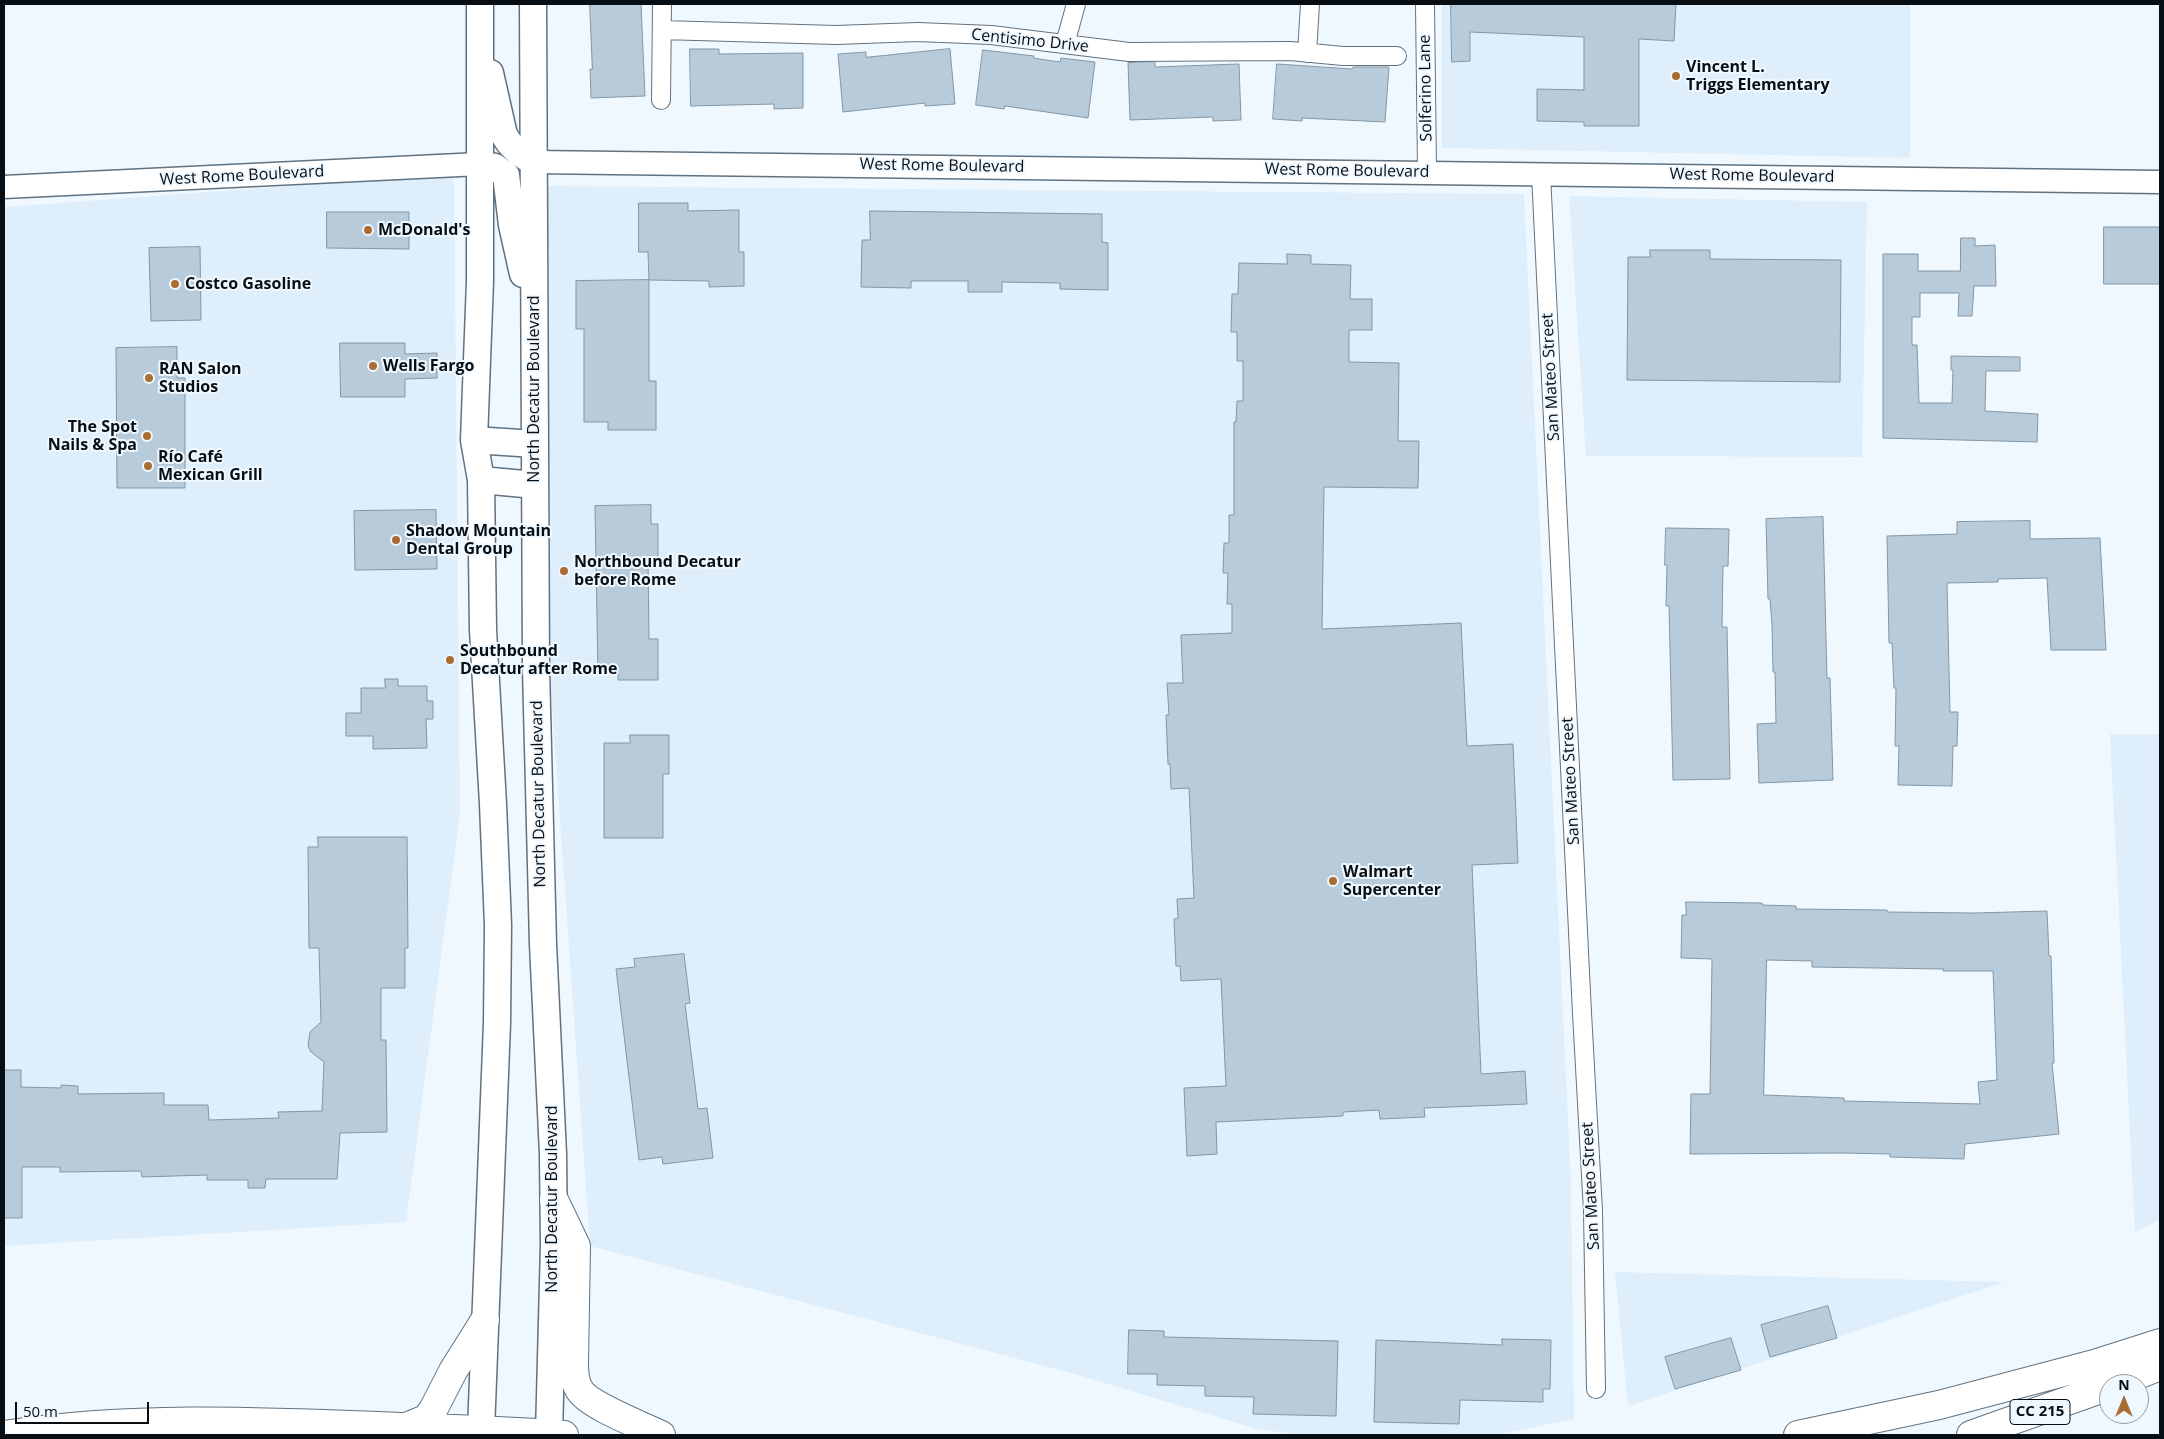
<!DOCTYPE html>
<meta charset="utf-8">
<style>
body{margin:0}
#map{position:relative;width:2164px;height:1439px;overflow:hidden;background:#f0f8ff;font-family:"Open Sans",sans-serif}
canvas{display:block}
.frame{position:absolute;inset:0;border:5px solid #080f14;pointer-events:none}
.north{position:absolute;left:2099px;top:1374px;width:50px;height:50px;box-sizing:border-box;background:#f0f8ff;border:1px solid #939ba1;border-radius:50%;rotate:0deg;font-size:14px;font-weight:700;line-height:20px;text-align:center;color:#080f14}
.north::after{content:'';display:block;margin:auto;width:18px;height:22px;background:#a96c31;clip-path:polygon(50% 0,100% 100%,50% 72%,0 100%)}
.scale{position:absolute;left:15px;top:1402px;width:134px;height:22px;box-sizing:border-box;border:2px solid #080f14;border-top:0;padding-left:6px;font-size:15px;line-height:18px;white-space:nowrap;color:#080f14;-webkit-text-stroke:4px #f0f8ff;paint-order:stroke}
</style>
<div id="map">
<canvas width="2164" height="1439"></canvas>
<div class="frame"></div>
<div class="north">N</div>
<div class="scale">50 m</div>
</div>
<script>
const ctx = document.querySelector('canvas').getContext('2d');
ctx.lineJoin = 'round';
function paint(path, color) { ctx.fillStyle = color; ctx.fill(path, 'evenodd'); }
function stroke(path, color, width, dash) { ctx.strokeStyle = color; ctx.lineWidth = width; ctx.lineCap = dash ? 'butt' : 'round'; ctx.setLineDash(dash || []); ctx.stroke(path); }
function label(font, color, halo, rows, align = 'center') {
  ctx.font = font + ' "Open Sans",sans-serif'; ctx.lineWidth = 4; ctx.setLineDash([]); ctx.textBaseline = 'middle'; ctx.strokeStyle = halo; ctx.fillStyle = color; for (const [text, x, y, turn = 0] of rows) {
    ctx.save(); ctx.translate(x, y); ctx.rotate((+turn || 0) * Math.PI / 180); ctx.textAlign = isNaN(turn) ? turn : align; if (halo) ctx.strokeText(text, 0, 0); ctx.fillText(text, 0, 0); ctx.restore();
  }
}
const built = new Path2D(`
 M 1442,4 L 1910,4 L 1910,158 L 1442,148 Z
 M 454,174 L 460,813 L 406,1222 L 4,1246 L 4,207 Z
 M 545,186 L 1524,194 L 1571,1183 L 1574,1419 L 1496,1435 L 1303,1435 L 1257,1429 L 1075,1374 L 590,1246 L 548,649 Z
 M 1569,196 L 1867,202 L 1862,457 L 1586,456 Z
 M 2110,734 L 2160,734 L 2160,1220 L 2135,1232 Z
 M 1615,1272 L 2005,1282 L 1628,1406 Z`);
const building = new Path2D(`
 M 590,4 L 641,4 L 645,96 L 591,98 L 590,69 L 592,69 Z
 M 1451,4 L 1676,4 L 1674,41 L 1639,39 L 1639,126 L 1584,126 L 1584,122 L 1537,121 L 1537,89 L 1584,90 L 1584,37 L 1470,32 L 1470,61 L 1452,62 Z
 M 690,49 L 719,49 L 719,54 L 803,53 L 803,108 L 774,109 L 774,104 L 691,106 Z
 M 950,49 L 955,104 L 925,106 L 925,103 L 843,112 L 838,54 L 866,52 L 866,57 Z
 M 983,50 L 1034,56 L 1033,58 L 1060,62 L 1061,58 L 1095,62 L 1088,118 L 1005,106 L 1004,109 L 976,105 Z
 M 1155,62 L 1155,67 L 1239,64 L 1241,120 L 1213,121 L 1213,117 L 1130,120 L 1128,63 Z
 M 1277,64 L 1352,69 L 1353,67 L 1389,67 L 1385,122 L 1302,118 L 1302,121 L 1273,119 Z
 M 639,203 L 688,203 L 688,211 L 739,210 L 739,252 L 744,252 L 744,286 L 709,287 L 709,281 L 649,280 L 648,252 L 639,252 Z
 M 870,211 L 1102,214 L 1102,242 L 1108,243 L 1108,290 L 1060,289 L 1060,283 L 1002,282 L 1002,292 L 968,292 L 968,281 L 911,281 L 911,288 L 861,287 L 862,240 L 870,240 Z
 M 327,212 L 409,212 L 409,249 L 327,248 Z
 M 2104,227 L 2160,227 L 2160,284 L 2104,284 Z
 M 1961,238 L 1975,238 L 1975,246 L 1995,245 L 1996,286 L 1974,286 L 1972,316 L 1958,316 L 1959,293 L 1920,293 L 1920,317 L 1912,317 L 1912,345 L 1917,345 L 1919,403 L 1952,403 L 1953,370 L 1951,370 L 1951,356 L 2020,357 L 2020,371 L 1986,371 L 1985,411 L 2038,414 L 2037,442 L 1883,438 L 1883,254 L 1918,254 L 1918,271 L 1960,271 Z
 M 200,247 L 201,320 L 151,321 L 149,248 Z
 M 1650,250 L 1710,250 L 1710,259 L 1841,260 L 1840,382 L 1627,380 L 1628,257 L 1650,257 Z
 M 1287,254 L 1311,255 L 1311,264 L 1351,265 L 1350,299 L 1372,299 L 1372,330 L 1349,330 L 1349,362 L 1399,363 L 1398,441 L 1419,441 L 1418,488 L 1324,487 L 1322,629 L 1461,623 L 1467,746 L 1513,744 L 1518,863 L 1472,865 L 1481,1074 L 1525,1071 L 1527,1104 L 1424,1108 L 1425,1117 L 1380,1119 L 1379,1110 L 1343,1112 L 1343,1116 L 1216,1122 L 1217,1154 L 1187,1156 L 1184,1088 L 1226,1086 L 1221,979 L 1181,981 L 1180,966 L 1176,966 L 1174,919 L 1178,918 L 1177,899 L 1194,898 L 1189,788 L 1171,789 L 1170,764 L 1168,764 L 1166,715 L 1169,715 L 1167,683 L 1183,683 L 1181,635 L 1232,633 L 1232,604 L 1227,604 L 1228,573 L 1223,573 L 1224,543 L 1229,543 L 1229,515 L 1234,515 L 1234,422 L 1236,422 L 1237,401 L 1243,401 L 1243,361 L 1237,361 L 1237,332 L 1231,332 L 1232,294 L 1238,294 L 1239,263 L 1287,264 Z
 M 649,280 L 649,381 L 656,381 L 656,430 L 608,430 L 608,422 L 584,422 L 584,329 L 576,329 L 576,281 Z
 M 340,343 L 405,343 L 405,354 L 437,353 L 437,378 L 405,379 L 405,397 L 341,397 Z
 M 177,347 L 177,378 L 185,378 L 185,488 L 117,488 L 116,348 Z
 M 651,505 L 651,524 L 658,524 L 658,558 L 648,558 L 649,639 L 658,639 L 658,680 L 618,680 L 618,673 L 598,674 L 595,506 Z
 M 436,510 L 437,569 L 355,570 L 354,511 Z
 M 1823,517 L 1827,678 L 1830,678 L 1833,780 L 1759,783 L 1757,724 L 1776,723 L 1775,672 L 1773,672 L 1772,625 L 1770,599 L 1768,599 L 1766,519 Z
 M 2030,521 L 2030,539 L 2100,538 L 2106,650 L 2051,650 L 2047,578 L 1998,579 L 1998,582 L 1947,583 L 1950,712 L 1958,712 L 1957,746 L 1953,746 L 1952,786 L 1898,785 L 1899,746 L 1895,746 L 1896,688 L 1894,688 L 1892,643 L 1889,643 L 1887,536 L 1957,534 L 1957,522 Z
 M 1666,528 L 1729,529 L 1728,566 L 1723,566 L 1722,627 L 1727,627 L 1730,779 L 1673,780 L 1669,606 L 1666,606 L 1667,565 L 1665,565 Z
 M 385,679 L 398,679 L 398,686 L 427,686 L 427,701 L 433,701 L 433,719 L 426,719 L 427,748 L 373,749 L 373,736 L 346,736 L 346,713 L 361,713 L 361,688 L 385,688 Z
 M 630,735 L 669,735 L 669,774 L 663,774 L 663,838 L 604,838 L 604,743 L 630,743 Z
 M 318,837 L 407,837 L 408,948 L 405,948 L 405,988 L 381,988 L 381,1040 L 386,1040 L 387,1132 L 340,1133 L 337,1179 L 266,1179 L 265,1188 L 248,1188 L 248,1180 L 207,1180 L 207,1175 L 142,1177 L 141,1171 L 60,1172 L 60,1167 L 22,1167 L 22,1218 L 4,1218 L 4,1070 L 21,1070 L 21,1087 L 61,1088 L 61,1085 L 78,1086 L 78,1094 L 164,1093 L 164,1105 L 208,1105 L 209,1120 L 279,1118 L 278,1112 L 322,1111 L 324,1062 L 311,1052 L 308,1046 L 310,1032 L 321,1022 L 319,948 L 309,948 L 308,847 L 318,847 Z
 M 1686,902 L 1762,903 L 1762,905 L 1796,906 L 1796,909 L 1887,910 L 1887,912 L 1975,913 L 2047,911 L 2049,956 L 2051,956 L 2054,1063 L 2052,1063 L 2059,1134 L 1965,1144 L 1964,1159 L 1890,1157 L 1890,1154 L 1843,1153 L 1690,1154 L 1691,1094 L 1710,1094 L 1712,959 L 1681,958 L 1682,915 L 1686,915 ZM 1767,960 L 1812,961 L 1812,967 L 1944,969 L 1943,971 L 1993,971 L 1997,1080 L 1978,1082 L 1980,1104 L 1844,1101 L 1844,1098 L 1764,1095 Z
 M 684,954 L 690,1003 L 685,1004 L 698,1109 L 707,1108 L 713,1158 L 663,1164 L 662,1157 L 639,1160 L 616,969 L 635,967 L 634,959 Z
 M 1828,1306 L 1837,1338 L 1770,1357 L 1761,1325 Z
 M 1129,1330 L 1164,1331 L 1164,1337 L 1338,1341 L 1336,1416 L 1253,1414 L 1254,1397 L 1205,1396 L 1205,1386 L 1157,1385 L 1157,1374 L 1128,1374 Z
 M 1731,1338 L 1741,1370 L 1675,1389 L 1665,1357 Z
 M 1502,1339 L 1551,1340 L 1550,1389 L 1543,1389 L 1543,1402 L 1460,1400 L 1459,1424 L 1374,1422 L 1376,1340 L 1502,1345 Z`);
const minor = new Path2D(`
 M 1425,4 L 1427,172
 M 662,30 L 836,35 L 918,32 L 991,35 L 1129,52 L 1290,51 L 1343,56 L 1397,56
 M 1065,44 L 1076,4
 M 1307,53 L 1310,4
 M 661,100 L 662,4
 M 1541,174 L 1582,1013 L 1593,1211 L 1596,1389`);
const tertiary = new Path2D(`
 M 533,162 L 2160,182
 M 4,187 L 480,164`);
const secondary = new Path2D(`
 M 480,4 L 480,281 L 474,440 L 481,480 L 483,630 L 493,804 L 498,925 L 497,1023 L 481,1430
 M 533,4 L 536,669 L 543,944 L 553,1154 L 554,1245 L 549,1434
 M 490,73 L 504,135 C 511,148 521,154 533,162
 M 480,164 L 495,167 L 506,175 L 512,225 L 523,274
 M 474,440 L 535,444
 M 481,480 L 535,485`);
const motorway = new Path2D(`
 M 554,1200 L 576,1246 L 574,1363 C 574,1372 574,1381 579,1389 C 587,1405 643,1426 661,1435
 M 2115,1384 L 2160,1366
 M 404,1428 L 426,1419 L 433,1410 L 453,1371 L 485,1320
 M 4,1435 C 128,1416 253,1421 378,1426 C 440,1429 502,1430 564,1435
 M 1798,1435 L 1939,1405 L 2094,1364 L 2160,1343
 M 1971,1435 L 2109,1386`);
const markers = [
 [1676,76,5,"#a96c31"],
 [368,230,5,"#a96c31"],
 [175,284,5,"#a96c31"],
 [373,366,5,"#a96c31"],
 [149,378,5,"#a96c31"],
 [147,436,5,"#a96c31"],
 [148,466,5,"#a96c31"],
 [396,540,5,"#a96c31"],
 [564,571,5,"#a96c31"],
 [450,660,5,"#a96c31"],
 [1333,881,5,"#a96c31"]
];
const shields = [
 [2040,1412,60]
];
const shieldNames = [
 ["CC 215",2040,1412]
];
const streetNames = [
 ["Centisimo Drive",1030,41,6],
 ["Solferino Lane",1426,88,-91],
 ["West Rome Boulevard",942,166,1],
 ["West Rome Boulevard",1347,171,1],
 ["West Rome Boulevard",242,176,-3],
 ["West Rome Boulevard",1752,176,1],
 ["San Mateo Street",1551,377,-93],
 ["North Decatur Boulevard",534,389,-90],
 ["San Mateo Street",1571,781,-93],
 ["North Decatur Boulevard",539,794,-91],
 ["San Mateo Street",1591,1186,-93],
 ["North Decatur Boulevard",552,1199,-90]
];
const poiNames = [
 ["Vincent L.",1686,67],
 ["Triggs Elementary",1686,85],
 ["McDonald's",378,230],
 ["Costco Gasoline",185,284],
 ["Wells Fargo",383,366],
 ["RAN Salon",159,369],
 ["Studios",159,387],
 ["The Spot",137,427,"right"],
 ["Nails & Spa",137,445,"right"],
 ["Río Café",158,457],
 ["Mexican Grill",158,475],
 ["Shadow Mountain",406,531],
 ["Dental Group",406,549],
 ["Northbound Decatur",574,562],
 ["before Rome",574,580],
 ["Southbound",460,651],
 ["Decatur after Rome",460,669],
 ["Walmart",1343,872],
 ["Supercenter",1343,890]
];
paint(built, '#deeefb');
paint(building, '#b7cbdb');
stroke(building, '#8396a5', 1);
stroke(minor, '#607280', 20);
stroke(tertiary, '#607280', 25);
stroke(secondary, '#607280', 29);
stroke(motorway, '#607280', 30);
stroke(minor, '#fff', 18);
stroke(tertiary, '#fff', 22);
stroke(secondary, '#fff', 26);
stroke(motorway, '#fff', 28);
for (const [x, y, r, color] of markers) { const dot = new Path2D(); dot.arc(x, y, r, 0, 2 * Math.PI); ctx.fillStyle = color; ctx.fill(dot); stroke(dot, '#f0f8ff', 2); }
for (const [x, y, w] of shields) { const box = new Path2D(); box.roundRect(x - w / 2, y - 12.5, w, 25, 4); ctx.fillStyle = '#f0f8ff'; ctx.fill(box); stroke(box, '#080f14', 1); }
label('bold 15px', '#080f14', null, shieldNames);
label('16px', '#080f14', '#f0f8ff', streetNames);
label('bold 16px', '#080f14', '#f0f8ff', poiNames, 'left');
</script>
